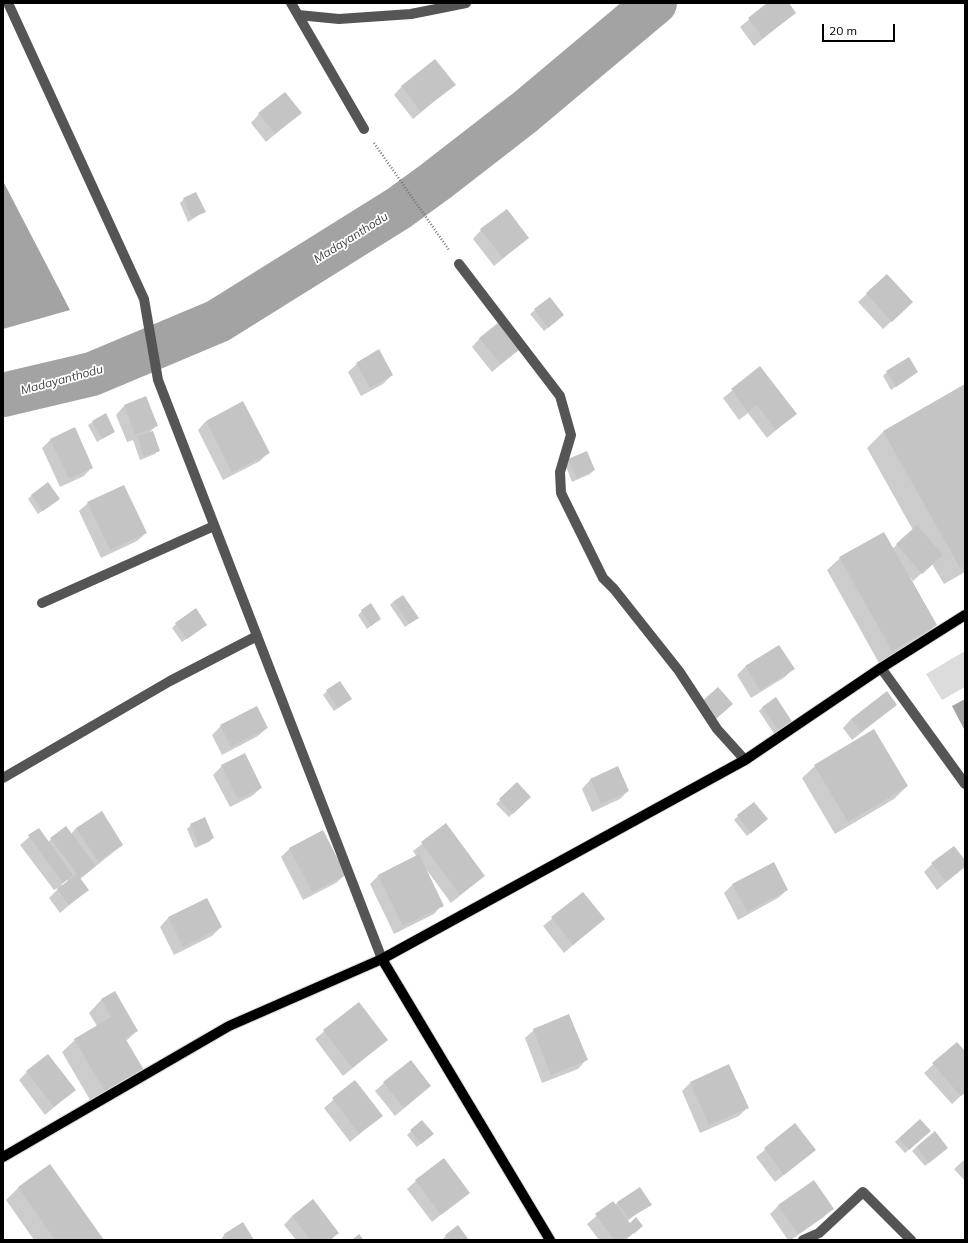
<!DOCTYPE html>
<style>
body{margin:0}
#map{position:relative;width:968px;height:1243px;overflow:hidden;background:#fff;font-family:Mulish,sans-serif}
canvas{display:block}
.frame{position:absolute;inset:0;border:4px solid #000;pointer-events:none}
.scale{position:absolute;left:822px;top:24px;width:73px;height:18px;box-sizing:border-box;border:2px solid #000;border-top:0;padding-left:5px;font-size:12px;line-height:14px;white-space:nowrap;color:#000;-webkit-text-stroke:3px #fff;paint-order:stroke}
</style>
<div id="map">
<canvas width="968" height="1243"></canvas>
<div class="frame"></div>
<div class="scale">20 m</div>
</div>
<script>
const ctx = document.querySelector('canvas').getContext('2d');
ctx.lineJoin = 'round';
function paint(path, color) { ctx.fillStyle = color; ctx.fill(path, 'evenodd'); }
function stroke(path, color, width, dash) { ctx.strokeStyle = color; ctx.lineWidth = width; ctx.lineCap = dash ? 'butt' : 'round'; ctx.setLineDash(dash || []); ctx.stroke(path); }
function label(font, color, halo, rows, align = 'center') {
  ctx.font = font + ' Mulish,sans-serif'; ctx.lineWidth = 3.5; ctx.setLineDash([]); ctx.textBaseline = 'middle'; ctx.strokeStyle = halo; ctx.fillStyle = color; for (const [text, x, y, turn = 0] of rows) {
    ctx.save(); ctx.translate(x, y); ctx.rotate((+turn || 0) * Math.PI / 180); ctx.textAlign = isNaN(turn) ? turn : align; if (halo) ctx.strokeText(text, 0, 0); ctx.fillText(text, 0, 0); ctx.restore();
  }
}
const green = new Path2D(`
 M 965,651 L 965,687 L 942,700 L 926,674 Z`);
const water = new Path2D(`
 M 3,181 L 70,310 L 3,329 Z
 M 965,699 L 965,731 L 952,706 Z`);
const shadow = new Path2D(`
 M 769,3 L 787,3 L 795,13 L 754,46 L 740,27 Z
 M 454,85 L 413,119 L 394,95 L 402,86 Z
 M 300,113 L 266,142 L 251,123 L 259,114 Z
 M 184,199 L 205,211 L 188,222 L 180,203 Z
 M 481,230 L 528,238 L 494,266 L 473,239 Z
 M 887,275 L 903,311 L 883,329 L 858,302 Z
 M 550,298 L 559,319 L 544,331 L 530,314 Z
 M 480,338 L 518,350 L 492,372 L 472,347 Z
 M 357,364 L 392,375 L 383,384 L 361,396 L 348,372 Z
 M 760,368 L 796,413 L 767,438 L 748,413 L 739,420 L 723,398 Z
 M 887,372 L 917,372 L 891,390 L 883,376 Z
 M 965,385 L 965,572 L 944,584 L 932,564 L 913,581 L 910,577 L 936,625 L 923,638 L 879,663 L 827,570 L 840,558 L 892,549 L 913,530 L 867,448 L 883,432 Z
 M 146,398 L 157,425 L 149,433 L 159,450 L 155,454 L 140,460 L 133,440 L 127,442 L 116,415 L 124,406 Z
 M 105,414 L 114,431 L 97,442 L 88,425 Z
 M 206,421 L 269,452 L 260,461 L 223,480 L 198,430 Z
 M 51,439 L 92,467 L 84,476 L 60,487 L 42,448 Z
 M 569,460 L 594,470 L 590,474 L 572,482 L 565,464 Z
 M 32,495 L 55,502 L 38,514 L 28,499 Z
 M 88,503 L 146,533 L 137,541 L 101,558 L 79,511 Z
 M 394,601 L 417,618 L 405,627 L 390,605 Z
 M 362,611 L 380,619 L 367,629 L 358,615 Z
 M 176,624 L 206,625 L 182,642 L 172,628 Z
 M 746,666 L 793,669 L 785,677 L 751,698 L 737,675 Z
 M 327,691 L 351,699 L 334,711 L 323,695 Z
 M 896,705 L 852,740 L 843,728 L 851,719 Z
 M 763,707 L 792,723 L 775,735 L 759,711 Z
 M 257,708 L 267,728 L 258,736 L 222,755 L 212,735 L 221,726 Z
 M 222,766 L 261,788 L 252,796 L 230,807 L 213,775 Z
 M 815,766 L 907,786 L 894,799 L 835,834 L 802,778 Z
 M 617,768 L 628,791 L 620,799 L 592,812 L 582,789 L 590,780 Z
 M 517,784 L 529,797 L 509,817 L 496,804 Z
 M 738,816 L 767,819 L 747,836 L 734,820 Z
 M 191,825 L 213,838 L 209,842 L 195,848 L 187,829 Z
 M 446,825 L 484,876 L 451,903 L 426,869 L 442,905 L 434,914 L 394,934 L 370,884 L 379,875 L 417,857 L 413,851 Z
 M 76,828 L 122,845 L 79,880 L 87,890 L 60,913 L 49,898 L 60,887 L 54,890 L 20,845 L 38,829 L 48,842 L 51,839 L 71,834 ZM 67,880 L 69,882 L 62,886 L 61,885 Z
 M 323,832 L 345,875 L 336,883 L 303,900 L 281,857 L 289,849 Z
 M 965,862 L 965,866 L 937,890 L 924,872 L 932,864 Z
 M 773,864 L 787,890 L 778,898 L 738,920 L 724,893 L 732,885 Z
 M 583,893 L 603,919 L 564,953 L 543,926 Z
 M 207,899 L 221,927 L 212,936 L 174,955 L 160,927 L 168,918 Z
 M 114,993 L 137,1031 L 126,1041 L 143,1070 L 93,1105 L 62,1052 L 75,1040 L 97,1026 L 89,1013 L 101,1000 Z
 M 359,1003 L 387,1040 L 343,1076 L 315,1039 Z
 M 534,1030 L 586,1060 L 578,1069 L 542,1083 L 525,1038 Z
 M 957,1043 L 965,1052 L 965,1092 L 952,1104 L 924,1073 Z
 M 27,1072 L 74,1090 L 45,1115 L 19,1080 Z
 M 355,1081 L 381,1116 L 350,1142 L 324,1108 Z
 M 384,1083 L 430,1086 L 395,1116 L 375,1091 Z
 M 690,1083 L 747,1108 L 739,1116 L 700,1133 L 682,1091 Z
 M 422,1121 L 428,1138 L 417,1147 L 407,1135 Z
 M 795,1125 L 815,1150 L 775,1182 L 756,1157 Z
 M 925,1135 L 905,1153 L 895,1142 L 899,1138 Z
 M 916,1147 L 943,1151 L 925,1166 L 912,1151 Z
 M 965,1159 L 965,1181 L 954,1169 Z
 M 50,1166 L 102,1240 L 34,1240 L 6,1200 L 18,1188 Z
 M 416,1181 L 469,1192 L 432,1222 L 407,1189 Z
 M 813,1181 L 832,1208 L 824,1217 L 791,1240 L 788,1240 L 770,1214 L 778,1206 Z
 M 613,1202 L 615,1205 L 618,1202 L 650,1204 L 627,1221 L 629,1224 L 642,1226 L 634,1234 L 634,1232 L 623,1240 L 599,1240 L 587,1224 Z
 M 292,1216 L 337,1233 L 331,1240 L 296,1240 L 284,1225 Z
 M 242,1223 L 253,1240 L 221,1240 L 224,1235 Z
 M 458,1227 L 468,1240 L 442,1240 L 446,1236 Z`);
const river = new Path2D(`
 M 3,395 L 92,374 L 218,321 L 399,208 L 436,181 L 525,112 L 655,3`);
const building = new Path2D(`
 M 767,3 L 789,3 L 796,13 L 763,38 L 748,18 Z
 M 435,59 L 456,85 L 421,111 L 401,86 Z
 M 285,92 L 302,113 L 275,134 L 258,113 Z
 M 196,192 L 206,212 L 192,218 L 183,198 Z
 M 507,209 L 529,238 L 503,258 L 480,229 Z
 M 887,274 L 913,302 L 892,322 L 866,293 Z
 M 550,297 L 564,315 L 548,328 L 534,309 Z
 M 498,323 L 519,350 L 501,364 L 479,338 Z
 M 379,349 L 393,375 L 370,388 L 356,363 Z
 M 909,357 L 918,372 L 896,387 L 886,371 Z
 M 760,366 L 797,414 L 776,430 L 757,405 L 748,412 L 731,389 Z
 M 965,384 L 965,566 L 960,568 L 883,431 Z
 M 146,396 L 158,426 L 135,435 L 124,405 Z
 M 243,401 L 270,453 L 232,472 L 206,421 Z
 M 106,413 L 115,432 L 102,439 L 92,421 Z
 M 75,427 L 93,468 L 69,479 L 50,439 Z
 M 153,431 L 160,451 L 144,456 L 137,436 Z
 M 587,451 L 595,470 L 577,478 L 568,459 Z
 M 48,482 L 60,499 L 43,511 L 31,495 Z
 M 124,485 L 147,533 L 110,550 L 87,502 Z
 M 917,525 L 943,555 L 922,574 L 896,544 Z
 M 884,532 L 937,625 L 892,651 L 839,557 Z
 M 403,595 L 419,618 L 409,624 L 394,601 Z
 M 371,603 L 381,619 L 371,626 L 361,610 Z
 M 196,608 L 207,625 L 187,639 L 175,623 Z
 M 779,645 L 795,669 L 760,690 L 745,666 Z
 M 340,681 L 352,699 L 338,708 L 326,690 Z
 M 718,687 L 733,704 L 716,719 L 701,702 Z
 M 887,691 L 897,705 L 861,732 L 851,719 Z
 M 776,697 L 793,723 L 780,732 L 762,707 Z
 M 257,706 L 268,728 L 231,747 L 220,725 Z
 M 874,729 L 908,786 L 848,822 L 814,765 Z
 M 245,753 L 262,788 L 238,799 L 221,765 Z
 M 618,766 L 629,791 L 601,804 L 590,779 Z
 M 517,782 L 531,797 L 513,814 L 499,799 Z
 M 754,802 L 768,819 L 751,833 L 737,815 Z
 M 102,811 L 123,845 L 98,862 L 76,828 Z
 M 205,817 L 214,838 L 199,845 L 190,824 Z
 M 446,823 L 485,876 L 460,895 L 421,842 Z
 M 66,826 L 96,866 L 80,878 L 89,890 L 69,905 L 57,889 L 77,874 L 50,838 Z
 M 39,828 L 73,875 L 63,883 L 28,835 Z
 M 323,830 L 346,875 L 312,892 L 289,848 Z
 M 954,846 L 965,860 L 965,867 L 946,882 L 931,863 Z
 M 419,854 L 444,906 L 403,926 L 378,875 Z
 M 774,862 L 788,890 L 747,912 L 732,884 Z
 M 583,892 L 605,919 L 573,945 L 551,917 Z
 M 207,898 L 222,927 L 183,947 L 168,917 Z
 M 115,991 L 138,1031 L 125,1038 L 144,1070 L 106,1093 L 74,1039 L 111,1017 L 101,999 Z
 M 359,1002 L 388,1040 L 352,1068 L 323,1030 Z
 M 569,1014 L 588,1060 L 551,1075 L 533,1029 Z
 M 957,1042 L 965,1051 L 965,1093 L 961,1096 L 932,1063 Z
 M 48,1054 L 76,1090 L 54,1107 L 26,1071 Z
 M 411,1060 L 431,1086 L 404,1108 L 383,1082 Z
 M 729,1064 L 749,1108 L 709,1125 L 690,1082 Z
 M 355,1080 L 383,1116 L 359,1134 L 332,1098 Z
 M 920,1119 L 931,1131 L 909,1150 L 899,1138 Z
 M 422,1120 L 434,1134 L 421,1144 L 410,1130 Z
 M 795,1123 L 816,1150 L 784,1175 L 764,1148 Z
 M 935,1131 L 948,1148 L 929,1163 L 916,1147 Z
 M 444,1158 L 470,1193 L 441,1215 L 415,1180 Z
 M 50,1164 L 104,1240 L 55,1240 L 18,1187 Z
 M 814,1180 L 834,1209 L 798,1234 L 778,1205 Z
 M 640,1187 L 652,1205 L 628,1219 L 617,1202 Z
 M 313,1199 L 339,1233 L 330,1240 L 310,1240 L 292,1216 Z
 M 613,1201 L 630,1223 L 636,1217 L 643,1226 L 625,1240 L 614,1240 L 595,1214 Z
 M 243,1222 L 254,1240 L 228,1240 L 224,1234 Z
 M 458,1225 L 469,1240 L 448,1240 L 445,1235 Z
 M 359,1234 L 364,1240 L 352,1240 Z`);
const path = new Path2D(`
 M 374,143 L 449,250`);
const minor = new Path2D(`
 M 8,3 L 144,299 L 158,380 L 382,959
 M 291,3 L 364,129
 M 298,15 L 339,19 L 411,14 L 466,3
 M 459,264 L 560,396 L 571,435 L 560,472 L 561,493 L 603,578 L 614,589 L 679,671 L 717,729 L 745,760
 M 42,603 L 214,526
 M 881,668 L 965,784
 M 3,778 L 170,681 L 257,636
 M 803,1240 L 819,1233 L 863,1192 L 911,1240`);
const major = new Path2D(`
 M 382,959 L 550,1240
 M 3,1157 L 229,1026 L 382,959 L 745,760 L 881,668 L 965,615`);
const waterNames = [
 ["Madayanthodu",351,238,-32],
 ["Madayanthodu",62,380,-15]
];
paint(green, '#dcdcdc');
paint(water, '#a3a3a3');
paint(shadow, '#0003');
stroke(river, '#a3a3a3', 44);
paint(building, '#c4c4c4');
stroke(major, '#dbdbdb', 12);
stroke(path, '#777', 2.5, [1, 2]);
stroke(minor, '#555', 10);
stroke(major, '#000', 10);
label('italic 12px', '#444', '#fff', waterNames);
</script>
